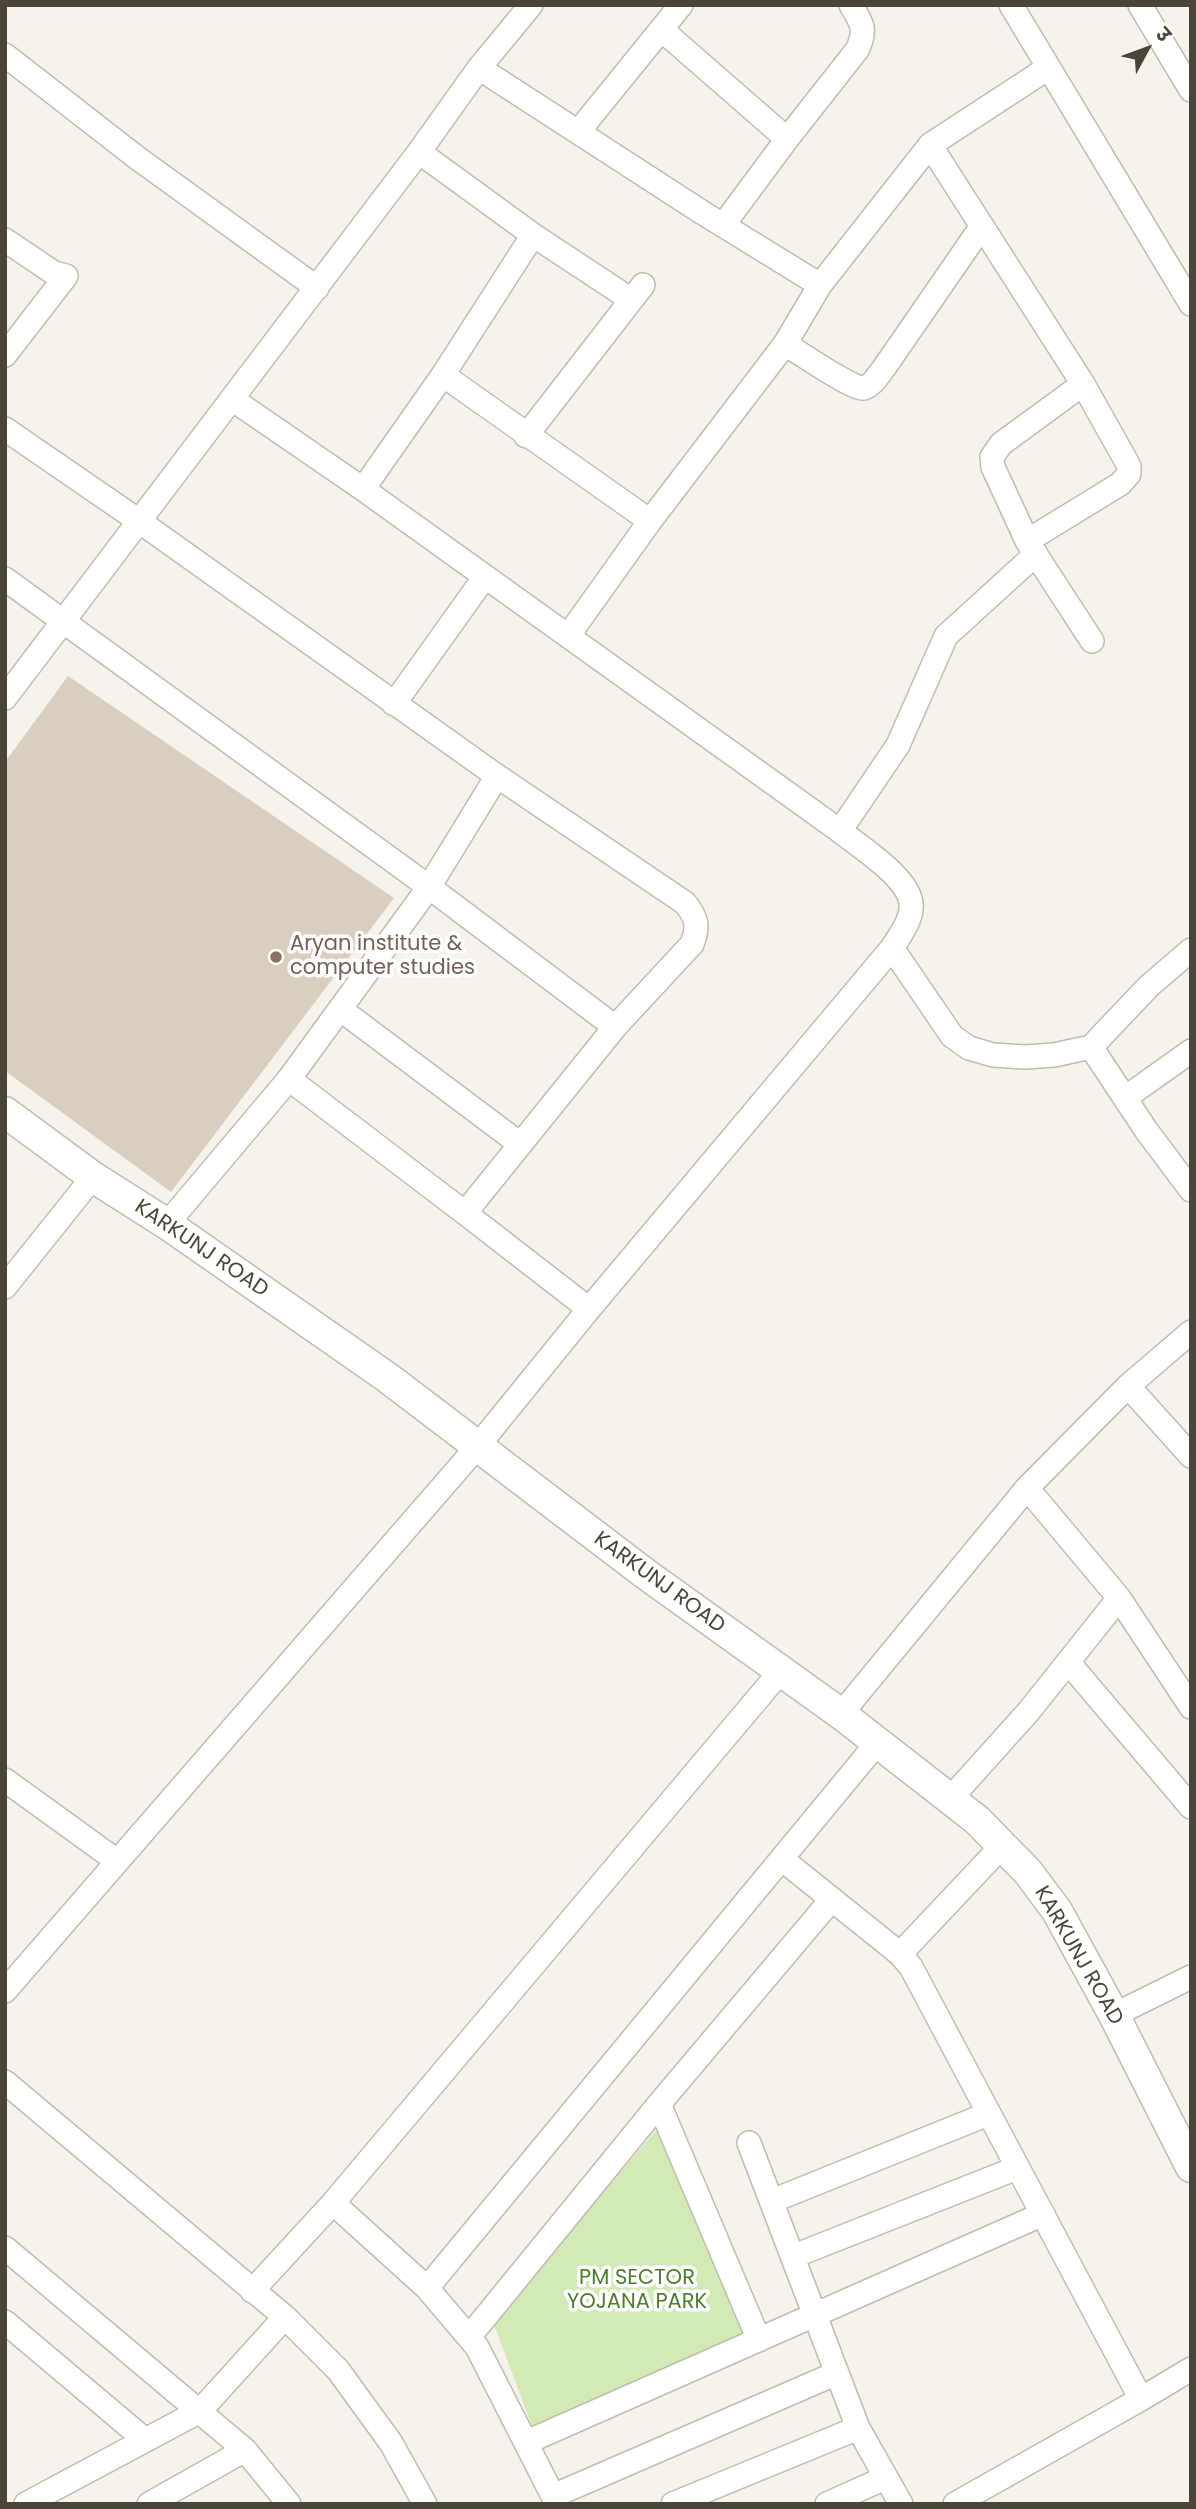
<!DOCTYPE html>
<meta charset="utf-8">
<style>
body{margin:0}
#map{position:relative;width:1196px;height:2509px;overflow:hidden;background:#f6f3ec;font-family:Poppins,"Noto Sans Devanagari",sans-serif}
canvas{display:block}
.frame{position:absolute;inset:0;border:7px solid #4b4439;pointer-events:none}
.north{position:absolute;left:1112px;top:14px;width:70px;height:70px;-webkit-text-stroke:5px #fff;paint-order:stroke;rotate:49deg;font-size:19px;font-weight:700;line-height:28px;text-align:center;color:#4b4439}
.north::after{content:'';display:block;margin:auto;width:24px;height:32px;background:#4b4439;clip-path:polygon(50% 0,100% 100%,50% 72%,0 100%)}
</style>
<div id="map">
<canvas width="1196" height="2509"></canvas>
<div class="frame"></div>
<div class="north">उ</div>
</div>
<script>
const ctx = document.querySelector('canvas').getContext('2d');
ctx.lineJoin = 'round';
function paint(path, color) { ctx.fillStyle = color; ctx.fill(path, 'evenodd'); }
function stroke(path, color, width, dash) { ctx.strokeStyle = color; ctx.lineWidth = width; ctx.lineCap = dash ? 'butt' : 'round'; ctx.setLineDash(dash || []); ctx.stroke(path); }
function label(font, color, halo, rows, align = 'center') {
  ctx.font = font + ' Poppins,sans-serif'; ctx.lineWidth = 7; ctx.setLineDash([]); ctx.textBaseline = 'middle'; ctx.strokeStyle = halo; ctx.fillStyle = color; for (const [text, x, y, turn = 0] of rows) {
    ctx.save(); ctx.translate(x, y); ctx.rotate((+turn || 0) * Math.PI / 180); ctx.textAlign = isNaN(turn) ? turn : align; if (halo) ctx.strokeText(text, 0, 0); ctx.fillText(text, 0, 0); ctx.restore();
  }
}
const green = new Path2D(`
 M 658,2128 L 759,2339 L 533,2429 L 493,2322 Z`);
const building = new Path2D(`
 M 68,676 L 394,898 L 171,1192 L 5,1071 L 5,762 Z`);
const minor = new Path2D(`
 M 1011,5 L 1191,304
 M 1140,5 L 1191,90
 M 662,30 L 787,139 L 857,50 C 867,30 862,23 851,5
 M 5,55 L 136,157 L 317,288
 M 479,68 L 703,213 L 820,285
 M 578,132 L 681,5
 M 930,145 L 1083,384 L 1129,466 L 1129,474 L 1120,484 L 1027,541
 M 419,152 L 533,235 L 630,299
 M 724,224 L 787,139
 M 5,240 L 54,273 L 66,276 L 5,355
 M 785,344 C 797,351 855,391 864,388 C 872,386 879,374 884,368 L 982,226
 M 443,375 L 650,521
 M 1083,384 L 1001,444 L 992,457 L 993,467 L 1027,541 L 1092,641
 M 5,429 L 139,521 L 497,776 L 685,903 C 697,918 699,926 692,944 L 615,1027 L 465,1213 L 289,1079
 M 526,436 L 643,285
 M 363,489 L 443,375 L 533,235
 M 5,579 L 429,887 L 289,1079 L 167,1224
 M 568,636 L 650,521 L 785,344 L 820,285 L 930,145 L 1048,68
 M 5,698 L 419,152 L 479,68 L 531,5
 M 394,704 L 484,578
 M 497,776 L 429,887 L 615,1027
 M 840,831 L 898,745 L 946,636 L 1036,554
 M 892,948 L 952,1036 L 969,1048 L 993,1055 L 1025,1057 L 1054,1055 L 1091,1047 L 1149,986 L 1191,950
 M 340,1009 L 520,1144
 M 1091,1047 L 1146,1130 L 1191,1190
 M 1125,1098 L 1191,1051
 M 465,1213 L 589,1309
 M 5,1287 L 93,1177
 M 1128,1386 L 1191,1456
 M 1027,1488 L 1119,1598 L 1191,1707
 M 1068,1662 L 1191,1807
 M 841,1714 L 1027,1488 L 1128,1386 L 1191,1332
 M 5,1780 L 117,1861
 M 950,1799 L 1029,1711 L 1119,1598
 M 783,1860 L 900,1954 L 911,1967 L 1141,2399
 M 900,1954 L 1002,1846
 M 5,1991 L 477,1447 L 589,1309 L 892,948 C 900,935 913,919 911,903 C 908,877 860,847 840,831 L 363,489 L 232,399
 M 1114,2015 L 1191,1977
 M 5,2082 L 285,2317 L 338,2370 L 391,2443 L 425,2504
 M 659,2104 L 759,2340
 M 749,2143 L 858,2428 L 901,2504
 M 772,2201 L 988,2114
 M 333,2203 L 427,2288 L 477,2347 L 557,2504
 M 5,2248 L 245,2450 L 289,2504
 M 794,2256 L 1017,2168
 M 427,2288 L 878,1742
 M 252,2291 L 333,2203 L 780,1672
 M 5,2322 L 144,2439
 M 469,2337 L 659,2104 L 832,1899
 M 527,2442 L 1043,2214
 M 553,2496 L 837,2373
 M 26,2504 L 200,2411 L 285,2317
 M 149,2504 L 245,2450
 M 673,2504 L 858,2428
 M 827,2504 L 885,2478
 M 955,2504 L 1141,2399 L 1191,2369`);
const tertiary = new Path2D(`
 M 5,1112 L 93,1177 L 167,1224 L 388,1378 L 647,1575 L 841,1714 L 977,1820 L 1028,1872 L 1057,1911 L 1114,2015 L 1191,2167`);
const markers = [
 [276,957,7,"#8d6e63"]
];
const educationNames = [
 ["Aryan institute &",290,945],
 ["computer studies",290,969]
];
const streetNames = [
 ["KARKUNJ ROAD",201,1249,34],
 ["KARKUNJ ROAD",659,1583,36],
 ["KARKUNJ ROAD",1078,1956,60]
];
const parkNames = [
 ["PM SECTOR",637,2279],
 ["YOJANA PARK",637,2303]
];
paint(green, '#d2eab5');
paint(building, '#d8cfc1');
stroke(minor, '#c2bbae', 26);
stroke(tertiary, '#c2bbae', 33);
stroke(minor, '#fff', 23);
stroke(tertiary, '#fff', 30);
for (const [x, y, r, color] of markers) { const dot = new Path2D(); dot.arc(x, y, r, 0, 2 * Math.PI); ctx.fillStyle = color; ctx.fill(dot); stroke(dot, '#fff', 2.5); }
label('21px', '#785e54', '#fff', educationNames, 'left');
label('21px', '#4b4439', '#fff', streetNames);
label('21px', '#4a7f2a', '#fff', parkNames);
</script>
